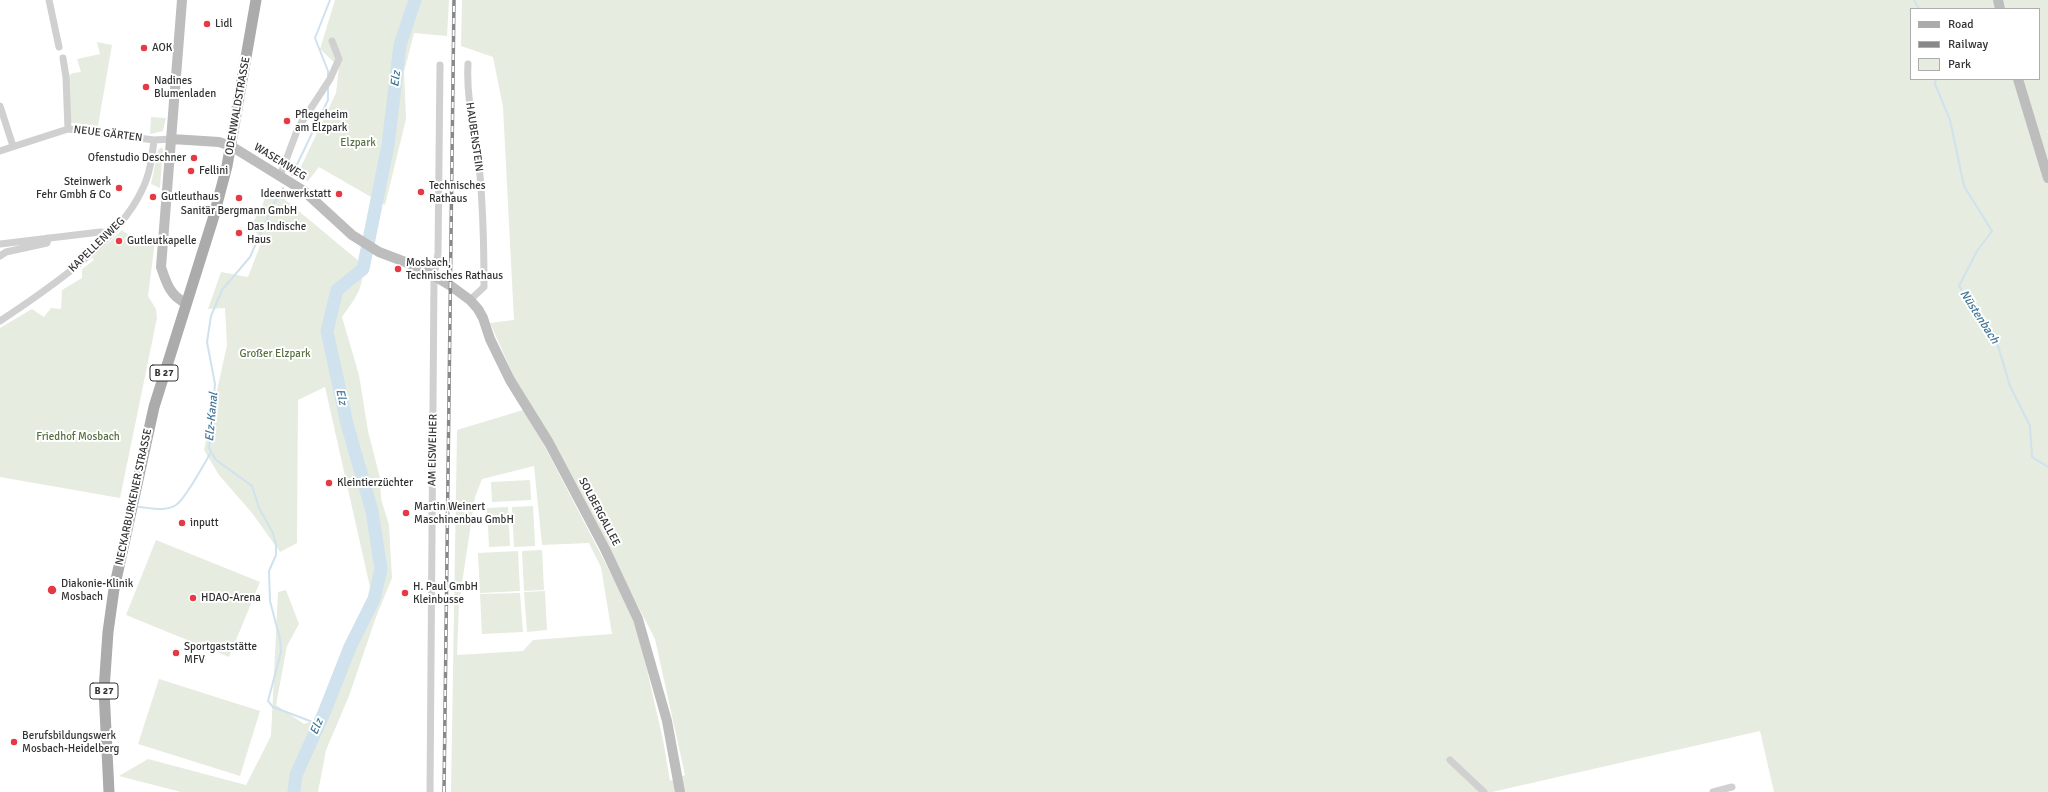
<!DOCTYPE html>
<meta charset="utf-8">
<style>
body{margin:0}
#map{position:relative;width:2048px;height:792px;overflow:hidden;background:#fff;font-family:Signika,sans-serif}
canvas{display:block}
.legend{position:absolute;left:1910px;top:8px;width:130px;height:72px;box-sizing:border-box;background:#fff;border:1px solid #adadad;margin:0;padding:5px 7px;list-style:none;font-size:12px;color:#333}
.legend li{display:flex;align-items:center;gap:8px;height:20px}
.legend b{width:20px;border:1px solid #adadad}
</style>
<div id="map">
<canvas width="2048" height="792"></canvas>
<ul class="legend">
<li><b style="height:5px;background:#ababab"></b>Road</li>
<li><b style="height:5px;background:#888"></b>Railway</li>
<li><b style="height:11px;background:#e6ecdf"></b>Park</li>
</ul>
</div>
<script>
const ctx = document.querySelector('canvas').getContext('2d');
ctx.lineJoin = 'round';
function paint(path, color) { ctx.fillStyle = color; ctx.fill(path, 'evenodd'); }
function stroke(path, color, width, dash) { ctx.strokeStyle = color; ctx.lineWidth = width; ctx.lineCap = dash ? 'butt' : 'round'; ctx.setLineDash(dash || []); ctx.stroke(path); }
function label(font, color, halo, rows, align = 'center') {
  ctx.font = font + ' Signika,sans-serif'; ctx.lineWidth = 4; ctx.setLineDash([]); ctx.textBaseline = 'middle'; ctx.strokeStyle = halo; ctx.fillStyle = color; for (const [text, x, y, turn = 0] of rows) {
    ctx.save(); ctx.translate(x, y); ctx.rotate((+turn || 0) * Math.PI / 180); ctx.textAlign = isNaN(turn) ? turn : align; if (halo) ctx.strokeText(text, 0, 0); ctx.fillText(text, 0, 0); ctx.restore();
  }
}
const green = new Path2D(`
 M 335,0 L 449,0 L 447,36 L 414,33 L 404,72 L 406,119 L 385,205 L 319,167 L 308,181 L 297,175 L 336,93 L 339,67 L 320,49 Z
 M 462,0 L 2048,0 L 2048,132 L 2047,130 L 2048,134 L 2048,792 L 1774,792 L 1760,731 L 1492,792 L 451,792 L 457,430 L 523,410 L 544,445 L 636,622 L 663,740 L 670,781 L 685,775 L 655,639 L 553,443 L 514,377 L 490,323 L 514,320 L 503,107 L 493,57 L 461,46 ZM 1911,9 L 2039,9 L 2039,79 L 1911,79 ZM 534,466 L 542,545 L 589,543 L 601,567 L 612,634 L 533,640 L 523,651 L 457,655 L 459,603 L 475,497 L 482,479 Z
 M 97,42 L 112,45 L 98,126 L 67,122 L 66,77 L 73,73 L 81,72 L 77,59 L 100,54 Z
 M 151,117 L 166,118 L 163,131 L 150,134 Z
 M 162,147 L 163,149 L 160,188 L 151,184 L 158,150 Z
 M 271,188 L 360,262 C 368,284 354,300 342,317 L 359,375 L 368,431 L 380,478 L 381,499 L 389,525 L 392,578 L 376,617 L 349,696 L 326,750 L 318,792 L 181,792 L 119,776 L 148,759 L 246,785 L 271,736 L 278,592 L 286,590 L 299,624 L 287,646 L 276,705 L 304,724 L 316,720 L 372,596 L 325,387 L 298,400 L 297,543 L 280,552 L 252,513 L 219,475 L 204,450 L 227,345 L 225,308 L 208,309 L 221,272 L 248,277 L 261,243 L 251,221 L 254,221 L 260,208 L 262,208 L 266,192 Z
 M 122,230 L 130,236 L 155,241 L 148,296 L 156,309 L 157,318 L 120,498 L 0,477 L 0,328 L 32,309 L 44,317 L 51,308 L 61,309 L 62,290 L 82,278 L 82,269 L 94,260 L 92,258 Z
 M 530,480 L 531,500 L 492,502 L 491,482 Z
 M 533,506 L 535,546 L 514,547 L 512,507 Z
 M 508,507 L 510,546 L 489,547 L 487,508 Z
 M 156,540 L 260,582 L 229,657 L 126,615 Z
 M 542,550 L 544,590 L 524,591 L 522,551 Z
 M 518,551 L 520,591 L 480,593 L 478,553 Z
 M 545,591 L 547,630 L 527,632 L 524,592 Z
 M 520,593 L 523,632 L 482,634 L 480,594 Z
 M 159,679 L 260,711 L 240,776 L 138,744 Z`);
const stream = new Path2D(`
 M 1914,0 L 1919,9
 M 328,76 L 328,71 L 315,38 L 330,0
 M 1936,79 L 1935,84 L 1950,120 L 1964,186 L 1992,231 L 1977,251 L 1959,286 L 1998,346 L 2010,386 L 2030,426 L 2032,457 L 2048,467
 M 292,175 L 328,100 L 328,87
 M 283,188 L 274,203 L 250,257 L 222,290 L 211,316 L 207,342 L 215,384 L 209,448 L 216,460 L 252,486 L 259,508 L 273,533 L 276,545 L 276,555 L 269,571 L 270,601 L 280,639 L 281,652 L 268,701 L 273,707 L 318,724
 M 139,507 C 151,508 165,512 176,505 C 186,498 204,464 211,452`);
const river = new Path2D(`
 M 294,792 L 296,775 L 324,713 L 350,647 L 374,599 L 381,569 L 372,511 L 347,424 L 327,331 L 337,290 L 363,269 L 388,145 L 400,45 L 415,0`);
const street = new Path2D(`
 M 49,0 L 59,47
 M 63,58 L 66,77 L 68,129
 M 468,64 C 466,98 475,131 479,165 C 483,205 484,246 484,287 L 470,300
 M 0,106 L 13,146
 M 0,151 L 68,129 L 154,140 L 172,139
 M 280,176 L 298,128 L 330,79 L 339,59 L 332,41
 M 0,244 L 100,232 L 111,233
 M 0,256 L 6,252 L 47,243 L 48,238
 M 0,321 C 47,290 118,242 142,190 C 150,174 152,157 154,140
 M 1450,760 L 1484,792
 M 430,792 L 434,276 L 438,254 L 440,65
 M 1713,792 L 1732,787`);
const secondary = new Path2D(`
 M 182,0 L 161,267 C 166,282 170,296 186,303
 M 1998,0 L 2000,9
 M 2018,79 L 2048,178
 M 172,139 L 219,142 L 231,146 L 304,191 L 352,235 L 379,252 L 421,268 L 451,286 L 470,300 L 478,309 L 483,318 L 490,339 L 510,380 L 549,443 L 605,549 L 638,619 L 667,721 L 680,792`);
const primary = new Path2D(`
 M 109,792 L 104,690 L 108,632 L 114,589 L 154,407 L 213,219 L 227,166 L 256,0`);
const rail = new Path2D(`
 M 444,792 L 454,0`);
const markers = [
 [207,24,4,"#e63946"],
 [144,48,4,"#e63946"],
 [146,87,4,"#e63946"],
 [287,121,4,"#e63946"],
 [194,158,4,"#e63946"],
 [191,171,4,"#e63946"],
 [119,188,4,"#e63946"],
 [421,192,4,"#e63946"],
 [339,194,4,"#e63946"],
 [153,197,4,"#e63946"],
 [239,198,4,"#e63946"],
 [239,233,4,"#e63946"],
 [119,241,4,"#e63946"],
 [398,269,4,"#e63946"],
 [329,483,4,"#e63946"],
 [406,513,4,"#e63946"],
 [182,523,4,"#e63946"],
 [52,590,5,"#e63946"],
 [405,593,4,"#e63946"],
 [193,598,4,"#e63946"],
 [176,653,4,"#e63946"],
 [14,742,4,"#e63946"]
];
const shields = [
 [164,373,28],
 [104,691,28]
];
const shieldNames = [
 ["B 27",164,373],
 ["B 27",104,691]
];
const poiNames = [
 ["Lidl",215,24],
 ["AOK",152,48],
 ["Nadines",154,81],
 ["Blumenladen",154,94],
 ["Pflegeheim",295,115],
 ["am Elzpark",295,128],
 ["Ofenstudio Deschner",186,158,"right"],
 ["Fellini",199,171],
 ["Steinwerk",111,182,"right"],
 ["Fehr Gmbh & Co",111,195,"right"],
 ["Technisches",429,186],
 ["Rathaus",429,199],
 ["Ideenwerkstatt",331,194,"right"],
 ["Gutleuthaus",161,197],
 ["Sanitär Bergmann GmbH",239,211,"center"],
 ["Das Indische",247,227],
 ["Haus",247,240],
 ["Gutleutkapelle",127,241],
 ["Mosbach,",406,263],
 ["Technisches Rathaus",406,276],
 ["Kleintierzüchter",337,483],
 ["Martin Weinert",414,507],
 ["Maschinenbau GmbH",414,520],
 ["inputt",190,523],
 ["Diakonie-Klinik",61,584],
 ["Mosbach",61,597],
 ["H. Paul GmbH",413,587],
 ["Kleinbusse",413,600],
 ["HDAO-Arena",201,598],
 ["Sportgaststätte",184,647],
 ["MFV",184,660],
 ["Berufsbildungswerk",22,736],
 ["Mosbach-Heidelberg",22,749]
];
const streetNames = [
 ["ODENWALDSTRASSE",238,106,-80],
 ["NEUE GÄRTEN",108,134,7],
 ["HAUBENSTEIN",474,137,82],
 ["WASEMWEG",280,162,32],
 ["KAPELLENWEG",97,245,-44],
 ["AM EISWEIHER",433,450,-89],
 ["NECKARBURKENER STRASSE",134,497,-78],
 ["SOLBERGALLEE",599,512,62]
];
const parkNames = [
 ["Elzpark",358,143],
 ["Großer Elzpark",275,354],
 ["Friedhof Mosbach",78,437]
];
const waterNames = [
 ["Elz",396,79,-83],
 ["Nüstenbach",1979,317,57],
 ["Elz",341,397,78],
 ["Elz-Kanal",212,417,-85],
 ["Elz",317,727,-67]
];
paint(green, '#e6ecdf');
stroke(stream, '#cfe2ee', 2);
stroke(river, '#cfe2ee', 13);
stroke(street, '#d0d0d0', 7);
stroke(secondary, '#bdbdbd', 10);
stroke(primary, '#ababab', 11);
stroke(rail, '#888', 3.5);
stroke(rail, '#fff', 2, [6]);
for (const [x, y, r, color] of markers) { const dot = new Path2D(); dot.arc(x, y, r, 0, 2 * Math.PI); ctx.fillStyle = color; ctx.fill(dot); stroke(dot, '#fff', 1.5); }
for (const [x, y, w] of shields) { const box = new Path2D(); box.roundRect(x - w / 2, y - 8, w, 16, 3); ctx.fillStyle = '#fff'; ctx.fill(box); stroke(box, '#333', 1); }
label('bold 10px', '#333', null, shieldNames);
label('11px', '#333', '#fff', poiNames, 'left');
label('11px', '#333', '#fff', streetNames);
label('11px', '#56703f', '#fff', parkNames);
label('italic 12px', '#3f7597', '#fff', waterNames);
</script>
